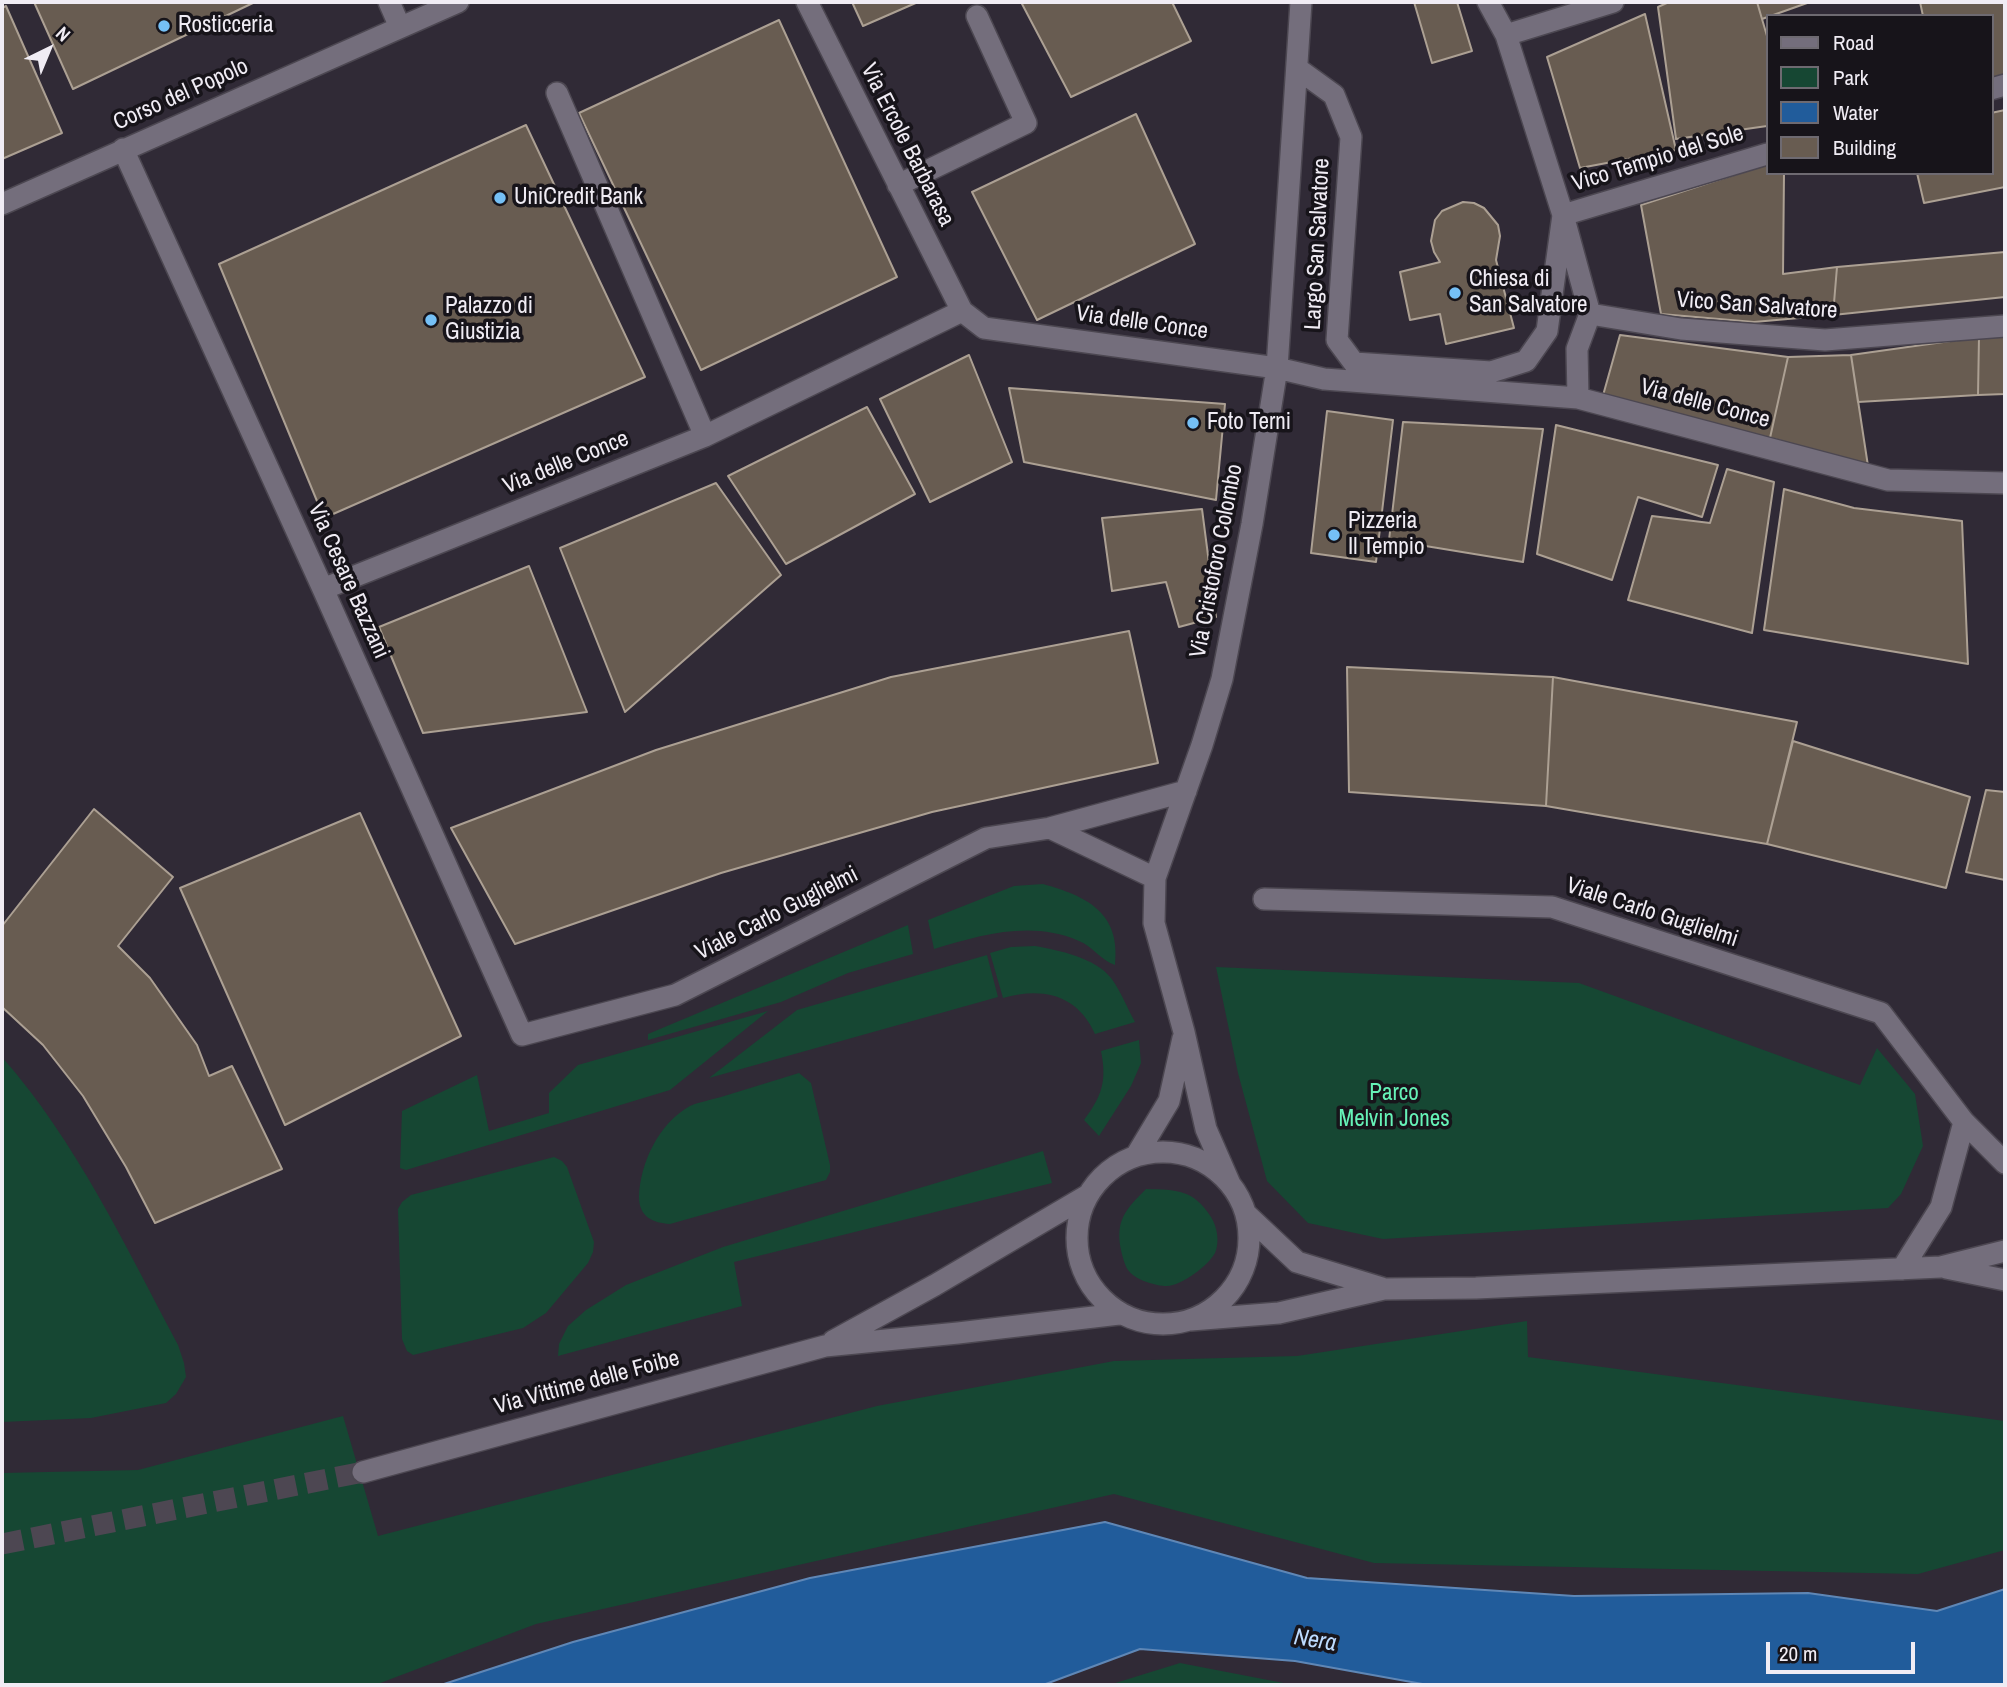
<!DOCTYPE html>
<style>
body{margin:0}
#map{position:relative;width:2007px;height:1687px;overflow:hidden;background:#302a36;font-family:"Archivo Narrow",sans-serif}
canvas{display:block}
.frame{position:absolute;inset:0;border:4px solid #f0ecf4;pointer-events:none}
.legend{position:absolute;left:1766px;top:14px;width:228px;height:161px;box-sizing:border-box;background:#17141a;border:2px solid #6e6a71;margin:0;padding:9px 12px;list-style:none;font-size:21px;color:#f0ecf4}
.legend li{display:flex;align-items:center;gap:14px;height:35px}
.legend b{width:35px;border:2px solid #6e6a71}
.north{position:absolute;left:14px;top:14px;width:70px;height:70px;-webkit-text-stroke:5px #17141a;paint-order:stroke;rotate:43deg;font-size:19px;font-weight:700;line-height:28px;text-align:center;color:#f0ecf4}
.north::after{content:'';display:block;margin:auto;width:24px;height:32px;background:#f0ecf4;clip-path:polygon(50% 0,100% 100%,50% 72%,0 100%)}
.scale{position:absolute;left:1766px;top:1642px;width:149px;height:32px;box-sizing:border-box;border:4px solid #f0ecf4;border-top:0;padding-left:9px;font-size:21px;line-height:24px;white-space:nowrap;color:#f0ecf4;-webkit-text-stroke:5px #17141a;paint-order:stroke}
</style>
<div id="map">
<canvas width="2007" height="1687"></canvas>
<div class="frame"></div>
<ul class="legend">
<li><b style="height:9px;background:#746e7c"></b>Road</li>
<li><b style="height:19px;background:#164733"></b>Park</li>
<li><b style="height:19px;background:#215c9b"></b>Water</li>
<li><b style="height:19px;background:#685c51"></b>Building</li>
</ul>
<div class="north">N</div>
<div class="scale">20 m</div>
</div>
<script>
const ctx = document.querySelector('canvas').getContext('2d');
ctx.lineJoin = 'round';
function paint(path, color) { ctx.fillStyle = color; ctx.fill(path, 'evenodd'); }
function stroke(path, color, width, dash) { ctx.strokeStyle = color; ctx.lineWidth = width; ctx.lineCap = dash ? 'butt' : 'round'; ctx.setLineDash(dash || []); ctx.stroke(path); }
function label(font, color, halo, rows, align = 'center') {
  ctx.font = font + ' "Archivo Narrow",sans-serif'; ctx.lineWidth = 7; ctx.setLineDash([]); ctx.textBaseline = 'middle'; ctx.strokeStyle = halo; ctx.fillStyle = color; for (const [text, x, y, turn = 0] of rows) {
    ctx.save(); ctx.translate(x, y); ctx.rotate((+turn || 0) * Math.PI / 180); ctx.textAlign = isNaN(turn) ? turn : align; if (halo) ctx.strokeText(text, 0, 0); ctx.fillText(text, 0, 0); ctx.restore();
  }
}
const green = new Path2D(`
 M 1043,884 C 1086,896 1121,912 1115,965 C 1102,961 1092,946 1079,941 C 1031,920 981,935 934,949 L 928,920 L 1014,886 Z
 M 908,925 L 913,954 L 848,973 L 781,1002 L 648,1040 L 648,1034 Z
 M 1035,946 C 1058,950 1096,958 1111,978 C 1121,991 1127,1008 1135,1022 L 1095,1034 C 1077,994 1042,987 1003,998 L 990,953 L 1011,947 Z
 M 987,955 L 998,997 L 709,1078 L 797,1010 Z
 M 1216,967 L 1579,983 L 1860,1085 L 1877,1048 L 1915,1094 L 1923,1146 L 1901,1194 L 1888,1208 L 1383,1239 L 1308,1223 L 1267,1181 L 1238,1073 Z
 M 768,1011 L 670,1090 L 406,1170 L 400,1168 L 402,1111 L 477,1075 L 489,1131 L 549,1113 L 549,1093 L 578,1065 Z
 M 1139,1040 L 1141,1063 L 1131,1086 L 1099,1136 L 1084,1120 C 1102,1096 1107,1081 1101,1051 Z
 M 2,1057 C 76,1141 126,1247 178,1345 L 184,1363 L 186,1377 L 176,1394 L 166,1403 L 91,1418 L 2,1422 Z
 M 799,1073 L 811,1083 L 830,1165 L 830,1172 L 826,1180 L 670,1224 C 653,1223 639,1217 639,1197 C 640,1163 659,1123 690,1106 C 699,1102 711,1100 721,1097 C 747,1089 773,1081 799,1073 Z
 M 1043,1151 L 1052,1183 L 734,1262 L 742,1306 L 558,1356 L 559,1344 L 568,1326 L 586,1310 L 626,1285 L 723,1247 Z
 M 554,1157 L 562,1161 L 567,1167 L 594,1242 L 593,1252 L 588,1263 L 546,1313 L 523,1328 L 413,1355 L 407,1351 L 402,1339 L 398,1209 L 402,1202 L 411,1195 Z
 M 1146,1189 C 1177,1190 1193,1189 1211,1217 C 1217,1226 1220,1242 1215,1253 C 1209,1265 1181,1286 1167,1286 C 1156,1286 1135,1280 1128,1270 C 1125,1266 1122,1255 1121,1250 C 1115,1220 1126,1209 1146,1189 Z
 M 1527,1321 L 1528,1357 L 2005,1421 L 2005,1550 L 1918,1574 L 1374,1563 L 1114,1494 L 536,1624 L 375,1685 L 2,1685 L 2,1473 L 138,1470 L 343,1416 L 378,1536 L 877,1406 L 1114,1361 L 1297,1356 Z
 M 1180,1663 L 1294,1685 L 1109,1685 Z`);
const water = new Path2D(`
 M 1105,1522 L 1307,1578 L 1574,1596 L 1808,1593 L 1937,1611 L 2005,1589 L 2005,1685 L 1428,1685 L 1295,1661 L 1140,1649 L 1043,1685 L 441,1685 L 573,1642 L 810,1578 Z`);
const building = new Path2D(`
 M 34,2 L 255,2 L 73,89 Z
 M 852,2 L 918,2 L 863,26 Z
 M 1021,2 L 1172,2 L 1191,41 L 1071,97 Z
 M 1414,2 L 1457,2 L 1472,51 L 1432,63 Z
 M 1669,2 L 1757,2 L 1767,36 L 1767,126 L 1676,139 L 1658,7 Z
 M 1757,2 L 1810,2 L 1762,19 Z
 M 1920,2 L 2005,2 L 2005,76 L 1991,80 L 1991,16 L 1923,16 Z
 M 6,6 L 62,133 L 2,159 L 2,8 Z
 M 1645,14 L 1676,150 L 1580,168 L 1547,57 Z
 M 779,20 L 897,277 L 701,370 L 579,113 Z
 M 2005,110 L 2005,187 L 1924,203 L 1917,173 L 1991,173 L 1991,113 Z
 M 1136,114 L 1195,244 L 1037,320 L 972,192 Z
 M 526,125 L 645,377 L 324,518 L 219,264 Z
 M 1767,164 L 1767,173 L 1784,173 L 1783,274 L 1837,267 L 1833,315 L 1754,322 L 1661,314 L 1641,205 Z
 M 1463,202 L 1474,203 L 1484,208 L 1498,225 L 1500,236 L 1496,260 L 1514,328 L 1446,344 L 1440,314 L 1410,320 L 1400,272 L 1440,262 L 1434,252 L 1431,241 L 1435,220 L 1442,211 Z
 M 2005,252 L 2005,297 L 1833,315 L 1837,267 Z
 M 1620,335 L 1788,357 L 1770,438 L 1602,399 Z
 M 2005,335 L 2005,394 L 1978,395 L 1979,337 Z
 M 1979,337 L 1978,395 L 1858,402 L 1851,355 Z
 M 969,355 L 1012,462 L 930,502 L 880,399 Z
 M 1851,355 L 1868,466 L 1770,438 L 1788,357 Z
 M 1009,388 L 1225,404 L 1216,500 L 1024,462 Z
 M 867,407 L 915,494 L 786,564 L 728,476 Z
 M 1327,411 L 1393,420 L 1376,562 L 1311,553 Z
 M 1403,422 L 1543,429 L 1523,562 L 1389,540 Z
 M 1556,425 L 1718,465 L 1702,517 L 1638,497 L 1612,580 L 1537,554 Z
 M 1727,469 L 1774,482 L 1752,633 L 1628,600 L 1652,516 L 1710,523 Z
 M 716,483 L 781,575 L 625,712 L 560,548 Z
 M 1784,489 L 1854,508 L 1962,521 L 1968,664 L 1764,630 Z
 M 1202,509 L 1216,617 L 1179,627 L 1166,582 L 1112,591 L 1102,518 Z
 M 529,566 L 587,712 L 423,733 L 379,627 Z
 M 1129,631 L 1158,763 L 932,812 L 721,873 L 515,944 L 451,828 L 656,750 L 891,677 Z
 M 1347,667 L 1553,677 L 1546,806 L 1349,792 Z
 M 1553,677 L 1797,722 L 1767,844 L 1546,806 Z
 M 1793,741 L 1970,797 L 1946,888 L 1767,844 Z
 M 1986,790 L 2005,792 L 2005,880 L 1966,872 Z
 M 94,809 L 173,877 L 118,946 L 150,978 L 197,1045 L 209,1076 L 232,1066 L 282,1169 L 155,1223 L 126,1167 L 83,1096 L 43,1045 L 2,1007 L 2,926 Z
 M 360,813 L 461,1036 L 285,1125 L 180,888 Z`);
const minorTunnel = new Path2D(`
 M 2,1544 L 363,1472`);
const minor = new Path2D(`
 M 389,2 L 400,27
 M 807,2 L 962,311 L 984,328 L 1277,368 L 1324,379 L 1578,398 L 1888,480 L 2005,483
 M 1488,2 L 1506,35 L 1563,215 L 1590,314 L 1577,349 L 1578,398
 M 1506,35 L 1613,2
 M 1298,69 L 1334,95 L 1351,137 L 1337,340 L 1354,363 L 1491,372 L 1526,361 L 1547,331 L 1563,215 L 1767,154
 M 1991,89 L 2005,85
 M 557,93 L 705,436
 M 123,149 L 323,589 L 522,1035 L 675,995 L 986,838 L 1050,828 L 1155,878
 M 898,185 L 1026,123 L 977,16
 M 2,204 L 458,2
 M 1590,314 L 1681,329 L 1825,340 L 2005,326
 M 323,589 L 705,436 L 962,311
 M 1050,828 L 1186,791
 M 1264,899 L 1552,907 L 1881,1013 L 1964,1122 L 2005,1163
 M1077 1238a86 86 0 1 1 172 0a86 86 0 1 1-172 0Z
 M 1136,1156 L 1169,1101 L 1183,1038
 M 1230,1184 L 1206,1129 L 1184,1032 L 1154,923 L 1155,878 L 1202,745 L 1222,679 L 1252,524 L 1277,368 L 1301,2
 M 1246,1214 L 1297,1262 L 1382,1288
 M 1946,1268 L 2005,1280
 M 1902,1269 L 1941,1207 L 1964,1122
 M 1191,1320 L 1279,1313 L 1384,1289 L 1476,1288 L 1941,1267 L 2005,1251
 M 833,1341 L 935,1285 L 1088,1195
 M 363,1472 L 825,1346 L 958,1333 L 1119,1314`);
const markers = [
 [164,26,7,"#75c0f6"],
 [500,198,7,"#75c0f6"],
 [1455,293,7,"#75c0f6"],
 [431,320,7,"#75c0f6"],
 [1193,423,7,"#75c0f6"],
 [1334,535,7,"#75c0f6"]
];
const poiNames = [
 ["Rosticceria",178,26],
 ["UniCredit Bank",514,198],
 ["Chiesa di",1469,280],
 ["San Salvatore",1469,306],
 ["Palazzo di",445,307],
 ["Giustizia",445,333],
 ["Foto Terni",1207,423],
 ["Pizzeria",1348,522],
 ["Il Tempio",1348,548]
];
const streetNames = [
 ["Corso del Popolo",181,95,-24],
 ["Via Ercole Barbarasa",907,145,63],
 ["Vico Tempio del Sole",1658,159,-17],
 ["Largo San Salvatore",1318,244,-87],
 ["Vico San Salvatore",1757,306,4],
 ["Via delle Conce",1142,323,8],
 ["Via delle Conce",1705,404,15],
 ["Via delle Conce",566,463,-22],
 ["Via Cristoforo Colombo",1217,561,-79],
 ["Via Cesare Bazzani",348,581,66],
 ["Viale Carlo Guglielmi",1652,913,18],
 ["Viale Carlo Guglielmi",777,914,-27],
 ["Via Vittime delle Foibe",587,1383,-15]
];
const parkNames = [
 ["Parco",1394,1094],
 ["Melvin Jones",1394,1120]
];
const waterNames = [
 ["Nera",1315,1641,9]
];
paint(green, '#164733');
paint(water, '#215c9b');
stroke(water, '#5f87b6', 2);
paint(building, '#685c51');
stroke(building, '#aca093', 2);
stroke(minorTunnel, '#4d4752', 21, [21, 10]);
stroke(minor, '#4c4751', 24);
stroke(minor, '#746e7c', 21);
for (const [x, y, r, color] of markers) { const dot = new Path2D(); dot.arc(x, y, r, 0, 2 * Math.PI); ctx.fillStyle = color; ctx.fill(dot); stroke(dot, '#17141a', 2.5); }
label('23px', '#f0ecf4', '#17141a', poiNames, 'left');
label('23px', '#f0ecf4', '#17141a', streetNames);
label('23px', '#66f2b7', '#17141a', parkNames);
label('italic 24px', '#bddbff', '#17141a', waterNames);
</script>
